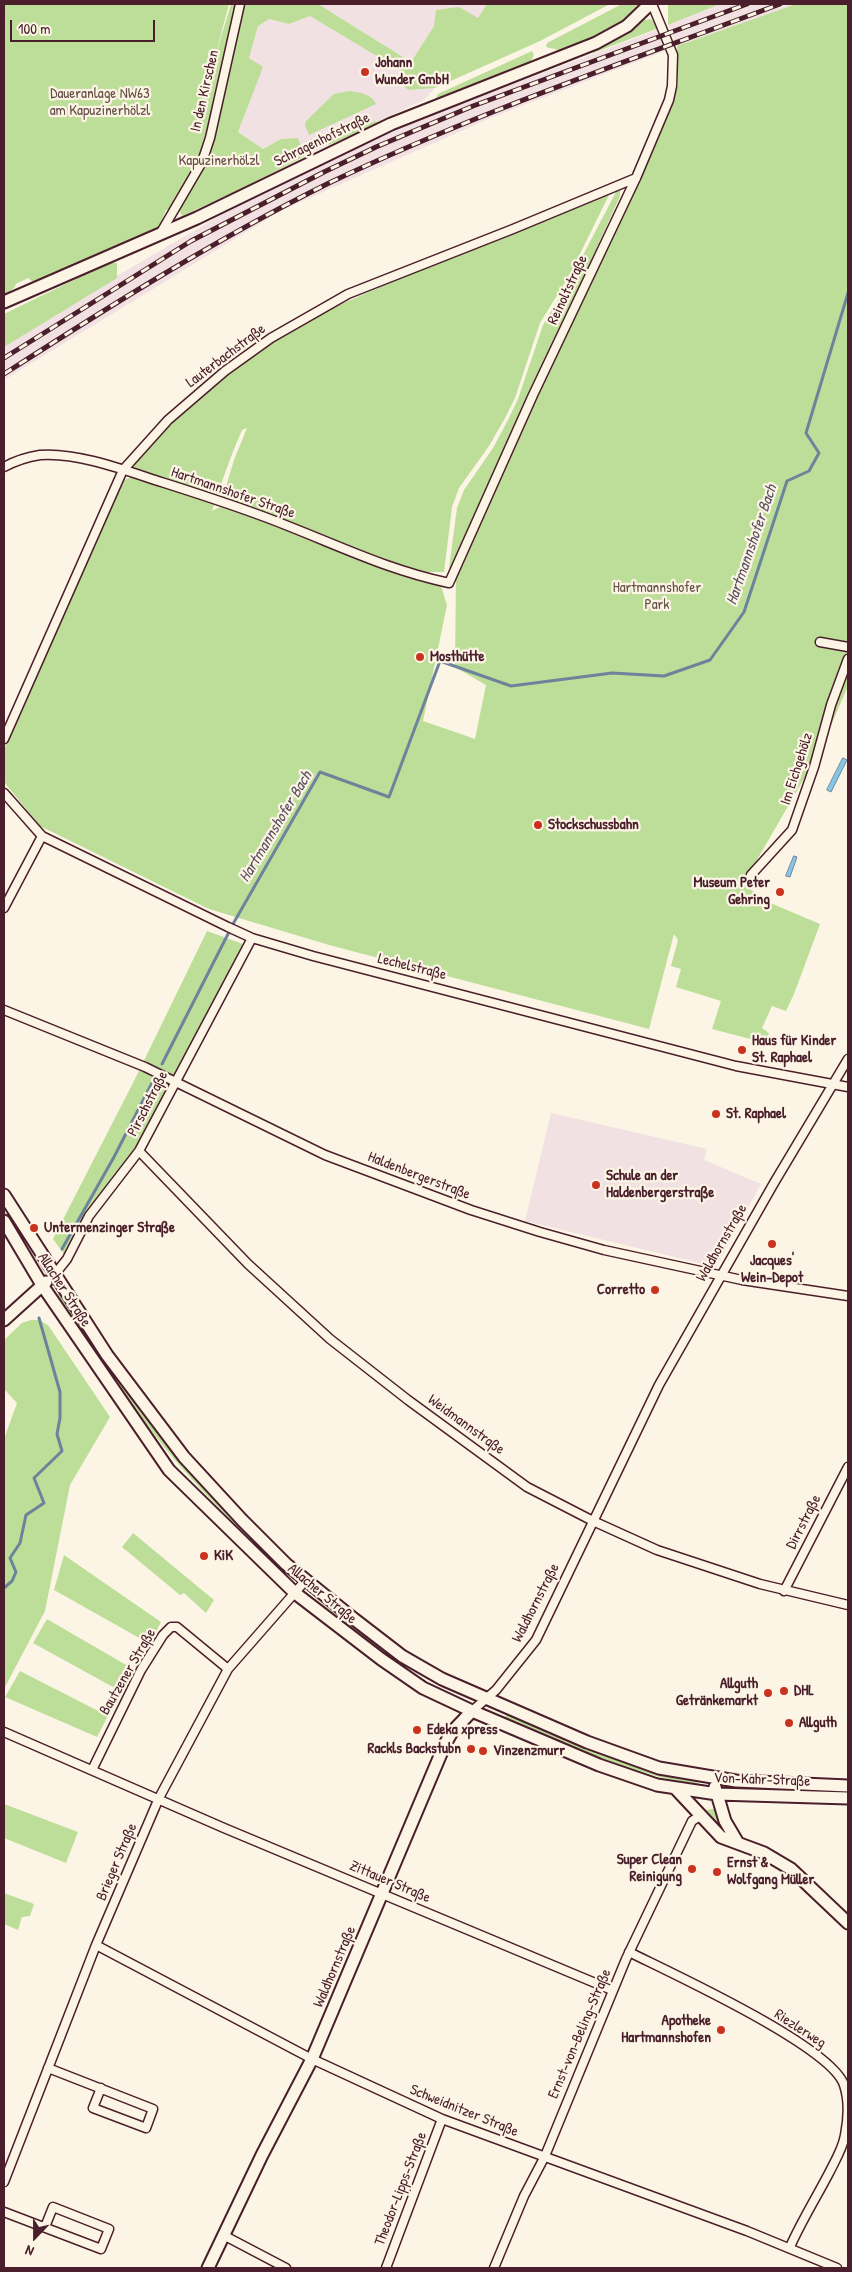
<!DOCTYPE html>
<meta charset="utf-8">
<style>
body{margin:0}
#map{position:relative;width:852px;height:2272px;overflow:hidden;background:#fcf5e5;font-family:"Patrick Hand",sans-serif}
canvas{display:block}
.frame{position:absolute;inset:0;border:5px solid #4a1f2b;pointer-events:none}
.north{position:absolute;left:10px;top:2212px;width:50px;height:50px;-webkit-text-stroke:4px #fcf5e5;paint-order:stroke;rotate:202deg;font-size:14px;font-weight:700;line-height:20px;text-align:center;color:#4a1f2b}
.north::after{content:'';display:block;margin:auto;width:18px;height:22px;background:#4a1f2b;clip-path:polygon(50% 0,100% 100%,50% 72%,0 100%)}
.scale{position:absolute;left:10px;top:20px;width:145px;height:22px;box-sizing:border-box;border:2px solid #4a1f2b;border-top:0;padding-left:6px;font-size:15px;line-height:18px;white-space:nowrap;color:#4a1f2b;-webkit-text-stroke:4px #fcf5e5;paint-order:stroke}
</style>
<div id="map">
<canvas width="852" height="2272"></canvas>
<div class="frame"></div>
<div class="north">N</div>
<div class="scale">100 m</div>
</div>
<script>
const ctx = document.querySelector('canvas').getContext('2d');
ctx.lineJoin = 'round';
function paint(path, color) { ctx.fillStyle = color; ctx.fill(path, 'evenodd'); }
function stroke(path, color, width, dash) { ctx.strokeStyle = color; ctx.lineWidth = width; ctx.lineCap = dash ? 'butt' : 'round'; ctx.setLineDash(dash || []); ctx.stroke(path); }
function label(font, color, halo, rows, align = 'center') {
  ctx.font = font + ' "Patrick Hand",sans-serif'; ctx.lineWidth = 4.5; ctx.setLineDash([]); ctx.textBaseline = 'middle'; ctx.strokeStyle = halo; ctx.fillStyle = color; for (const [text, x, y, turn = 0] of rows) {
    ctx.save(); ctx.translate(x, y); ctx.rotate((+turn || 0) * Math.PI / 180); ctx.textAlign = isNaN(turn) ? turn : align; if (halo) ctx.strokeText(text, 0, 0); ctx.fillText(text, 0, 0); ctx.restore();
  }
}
const built = new Path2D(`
 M 318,4 L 487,4 L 478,18 L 434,26 L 411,62 Z
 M 720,4 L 796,4 L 677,46 L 668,25 Z
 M 310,16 L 406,73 L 404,87 L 409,90 L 435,88 L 424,100 L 305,156 L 298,138 L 281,139 L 263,149 L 238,132 L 262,67 L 249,58 L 258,26 L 269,19 L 289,24 Z
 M 659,29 L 667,50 L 493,117 L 282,210 L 4,380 L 4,342 L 269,187 L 424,118 Z
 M 551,1113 L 707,1149 L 704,1160 L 761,1184 L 716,1267 L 525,1221 Z`);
const green = new Path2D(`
 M 4,4 L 229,4 L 215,57 L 231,4 L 318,4 L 411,62 L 434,26 L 436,10 L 459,7 L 478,18 L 487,4 L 610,4 L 540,41 L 435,88 L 409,90 L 404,87 L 405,73 L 310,16 L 289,24 L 269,19 L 258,26 L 249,58 L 263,67 L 238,132 L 263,149 L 281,139 L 298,138 L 305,156 L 243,188 L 182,216 L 179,210 L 166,210 L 159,226 L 147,235 L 33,282 L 28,278 L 16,284 L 14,288 L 4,296 Z
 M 622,4 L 643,4 L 634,15 L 610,31 L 563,51 L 546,47 L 547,43 Z
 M 668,4 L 720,4 L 668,25 Z
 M 796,4 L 848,4 L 848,686 L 820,751 L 743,884 L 768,902 L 820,924 L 794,994 L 786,1011 L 772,1006 L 762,1028 L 769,1033 L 764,1044 L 762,1042 L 712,1029 L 721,1001 L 676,987 L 681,969 L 671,966 L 678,940 L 674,934 L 649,1029 L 329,945 L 209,909 L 40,826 L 4,782 L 4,750 L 116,496 L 124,480 L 132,477 L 135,463 L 171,424 L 228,374 L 273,341 L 325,311 L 413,273 L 514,233 L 610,193 L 569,276 L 540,323 L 515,398 L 505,418 L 489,446 L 459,488 L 452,507 L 444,572 L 418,572 L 353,551 L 290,523 L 222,500 L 234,460 L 247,428 L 242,430 C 230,457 221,484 212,511 L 220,507 C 295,530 364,568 441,586 L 447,605 L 423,721 L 475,739 L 486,685 L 455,667 L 456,575 L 664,118 L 678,86 L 677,46 Z
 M 651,19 L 659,28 L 593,53 L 590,51 L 643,20 Z
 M 532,51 L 534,55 L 530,63 L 438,99 L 436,98 L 438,94 Z
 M 350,91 C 361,93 371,94 376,104 L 309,135 L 305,125 L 306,121 L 334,94 Z
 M 375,121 L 377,123 L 329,145 L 327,141 Z
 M 617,190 L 620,190 L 620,196 L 453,568 L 449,568 L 457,508 L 464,490 L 493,448 L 508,420 L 518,399 L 543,325 L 571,278 Z
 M 109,263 L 117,263 L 117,278 L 4,347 L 4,314 Z
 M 207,931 L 243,944 L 136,1150 L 85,1216 L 64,1254 L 53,1239 L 135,1079 Z
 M 60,1293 L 117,1380 L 127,1387 L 282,1563 L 278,1567 C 245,1534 211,1501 180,1466 C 134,1413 96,1353 58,1295 Z
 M 31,1320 L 39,1320 L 48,1325 L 110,1417 L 70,1485 L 45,1611 L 4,1689 L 4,1439 L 17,1403 L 4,1389 L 4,1340 L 22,1323 Z
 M 133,1533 L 214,1600 L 206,1613 L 184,1593 L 180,1595 L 122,1547 Z
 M 64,1555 L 161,1622 L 150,1644 L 54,1590 Z
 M 308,1592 L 375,1644 L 387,1647 L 393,1653 L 382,1651 L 374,1645 Z
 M 47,1619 L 133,1669 L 122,1692 L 33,1643 Z
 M 20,1671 L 108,1716 L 97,1737 L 5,1697 Z
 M 507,1714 L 577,1745 L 591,1745 L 693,1779 L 700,1785 C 632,1776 568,1743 505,1717 Z
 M 4,1804 L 78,1832 L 66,1863 L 4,1838 Z
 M 718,1808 L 726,1831 L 715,1822 L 706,1810 Z
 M 4,1893 L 34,1904 L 30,1916 L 22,1917 L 18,1930 L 4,1924 Z`);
const water = new Path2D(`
 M 843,758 L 847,760 L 831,792 L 827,790 Z
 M 794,856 L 797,857 L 790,877 L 786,876 Z`);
const stream = new Path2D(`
 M 233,924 L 320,772 L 389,797 L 440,661 L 511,686 L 612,673 L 664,676 L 710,660 L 744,612 L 787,481 L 809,471 L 819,453 L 806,433 L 848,293
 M 162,1064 L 229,932
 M 62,1249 L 114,1157 L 153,1081
 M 4,1588 L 12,1581 L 16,1572 L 10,1558 L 20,1543 L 26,1515 L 44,1503 L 34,1478 L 62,1451 L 57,1434 L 60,1418 L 60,1392 L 39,1318`);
const street = new Path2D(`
 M 160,234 L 202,162 L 210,138 L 240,4
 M 4,467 C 15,461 27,457 40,455 C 75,452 122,469 155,480 C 199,494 244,508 288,526 C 344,548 389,570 449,583 L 533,395 L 636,178 L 669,100 L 672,86 L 673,55 L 652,4
 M 820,642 L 848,647
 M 4,739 L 123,470 L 168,420 L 225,371 L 271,338 L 348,294 L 513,229 L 636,178
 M 4,793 L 42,836 L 228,927 L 252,938 L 313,956 L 736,1066 L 848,1087
 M 751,875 L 792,830 L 814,767 L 831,705 L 848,659
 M 4,908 L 42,836
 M 4,1010 L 145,1067 L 325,1155 L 471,1210 L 540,1232 L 604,1250 L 742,1280 L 848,1296
 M 139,1151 L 248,1264 L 330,1339 L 408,1400 L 527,1487 L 593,1521 L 657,1550 L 760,1584 L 848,1605
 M 55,1274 L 67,1259 L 89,1216 L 139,1151 L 252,938
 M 784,1591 L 848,1467
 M 472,1711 L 496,1690 L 536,1640 L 659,1385 L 774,1183 L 848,1059
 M 4,1732 L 224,1828 L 612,1990
 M 92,1770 L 141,1670 L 163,1635 L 171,1627 L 177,1627 L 228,1669
 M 96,1945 L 312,2059 L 442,2119 L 747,2231 L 837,2268
 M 629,1952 C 671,1973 831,2046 844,2085 C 849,2100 848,2120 845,2135 C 843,2148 835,2161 829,2173 C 816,2198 801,2222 790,2247
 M 48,2068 L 153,2109 L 146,2128 L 93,2108 L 101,2088
 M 4,2182 L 96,1945 L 159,1798 L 228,1669 L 305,1581
 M 4,2212 L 101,2249 L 109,2229 L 53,2207 L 45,2227
 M 225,2236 L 286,2268
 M 386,2268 L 442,2119
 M 494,2268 L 524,2196 L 545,2156 L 626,1959 L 692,1821 L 700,1816`);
const secondary = new Path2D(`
 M 4,302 L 197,218 L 391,124 L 596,43 L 627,26 L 650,4
 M 4,1195 L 107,1355 L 184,1457 L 242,1520 L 286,1564 L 354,1619 L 402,1656 L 442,1679 L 587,1742 L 659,1768 L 736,1781 L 848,1786
 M 4,1221 L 42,1285 L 169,1470 L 295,1593 L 381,1659 L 423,1688 L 472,1711 L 599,1765 L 657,1785 L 717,1794 L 848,1798
 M 4,1320 L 46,1282
 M 715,1787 L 725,1821 L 738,1843
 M 676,1789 L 721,1837 L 764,1853 L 791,1869 L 848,1923
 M 208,2268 L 262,2155 L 312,2059 L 445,1744 L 452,1732 L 472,1711`);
const rail = new Path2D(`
 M 4,358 L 191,241 L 324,172 L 376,147 L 473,106 L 747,4
 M 4,374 C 110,306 216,239 329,183 C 475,113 629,61 780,4`);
const markers = [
 [365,72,5,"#c8321e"],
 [420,657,5,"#c8321e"],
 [538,825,5,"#c8321e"],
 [780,892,5,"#c8321e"],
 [742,1050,5,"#c8321e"],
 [716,1114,5,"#c8321e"],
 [596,1185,5,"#c8321e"],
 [34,1228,5,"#c8321e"],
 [772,1244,5,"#c8321e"],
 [655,1290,5,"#c8321e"],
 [204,1556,5,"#c8321e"],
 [784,1691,5,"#c8321e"],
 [768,1693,5,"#c8321e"],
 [789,1723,5,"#c8321e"],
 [417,1730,5,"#c8321e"],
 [471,1749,5,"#c8321e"],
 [483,1751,5,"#c8321e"],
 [692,1869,5,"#c8321e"],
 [717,1872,5,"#c8321e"],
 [721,2030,5,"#c8321e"]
];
const poiNames = [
 ["Johann",375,63],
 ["Wunder GmbH",375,80],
 ["Mosthütte",430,657],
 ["Stockschussbahn",548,825],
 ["Museum Peter",770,883,"right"],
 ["Gehring",770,900,"right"],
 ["Haus für Kinder",752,1041],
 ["St. Raphael",752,1058],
 ["St. Raphael",726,1114],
 ["Schule an der",606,1176],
 ["Haldenbergerstraße",606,1193],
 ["Untermenzinger Straße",44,1228],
 ["Jacques'",772,1261,"center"],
 ["Wein-Depot",772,1278,"center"],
 ["Corretto",645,1290,"right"],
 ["KiK",214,1556],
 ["Allguth",758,1684,"right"],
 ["Getränkemarkt",758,1701,"right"],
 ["DHL",794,1691],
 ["Allguth",799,1723],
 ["Edeka xpress",427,1730],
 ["Rackls Backstubn",461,1749,"right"],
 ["Vinzenzmurr",493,1751],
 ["Super Clean",682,1860,"right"],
 ["Reinigung",682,1877,"right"],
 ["Ernst &",727,1863],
 ["Wolfgang Müller",727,1880],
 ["Apotheke",711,2021,"right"],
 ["Hartmannshofen",711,2038,"right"]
];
const streetNames = [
 ["In den Kirschen",205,91,-77],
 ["Schragenhofstraße",322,140,-26],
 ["Reinoltstraße",568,290,-65],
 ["Lauterbachstraße",226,356,-37],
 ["Hartmannshofer Straße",233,493,19],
 ["Im Eichgehölz",797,769,-72],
 ["Lechelstraße",412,967,14],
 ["Pirschstraße",148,1104,-63],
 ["Haldenbergerstraße",419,1176,21],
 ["Waldhornstraße",722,1243,-60],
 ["Allacher Straße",64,1290,57],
 ["Weidmannstraße",466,1425,36],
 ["Dirrstraße",804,1522,-63],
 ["Allacher Straße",322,1594,40],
 ["Waldhornstraße",536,1603,-63],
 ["Bautzener Straße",128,1672,-60],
 ["Von-Kahr-Straße",762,1780,2],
 ["Brieger Straße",117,1862,-67],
 ["Zittauer Straße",390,1882,23],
 ["Waldhornstraße",335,1967,-67],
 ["Riezlerweg",800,2029,33],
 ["Ernst-von-Beling-Straße",580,2034,-67],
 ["Schweidnitzer Straße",464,2111,22],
 ["Theodor-Lipps-Straße",401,2189,-69]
];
const parkNames = [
 ["Daueranlage NW63",100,94],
 ["am Kapuzinerhölzl",100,111],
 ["Kapuzinerhölzl",219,161],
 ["Hartmannshofer",657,588],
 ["Park",657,605]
];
const waterNames = [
 ["Hartmannshofer Bach",752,545,-71],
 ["Hartmannshofer Bach",276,827,-59]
];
paint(built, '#f1e1e2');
paint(green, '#bcde98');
paint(water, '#84c6e5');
stroke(water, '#6d839b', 1);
stroke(stream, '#6d839b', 3);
stroke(street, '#4a1f2b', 11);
stroke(secondary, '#4a1f2b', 15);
stroke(street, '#fcf5e5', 8);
stroke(secondary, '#fcf5e5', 11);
stroke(rail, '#4a1f2b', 5);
stroke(rail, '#fcf5e5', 3, [9]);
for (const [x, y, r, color] of markers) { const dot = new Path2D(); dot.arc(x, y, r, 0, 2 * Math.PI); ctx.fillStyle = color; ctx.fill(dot); stroke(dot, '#fcf5e5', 2); }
label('bold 15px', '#4a1f2b', '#fcf5e5', poiNames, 'left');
label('15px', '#4a1f2b', '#fcf5e5', streetNames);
label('15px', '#664f46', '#fcf5e5', parkNames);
label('italic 16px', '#5b5163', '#fcf5e5', waterNames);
</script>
